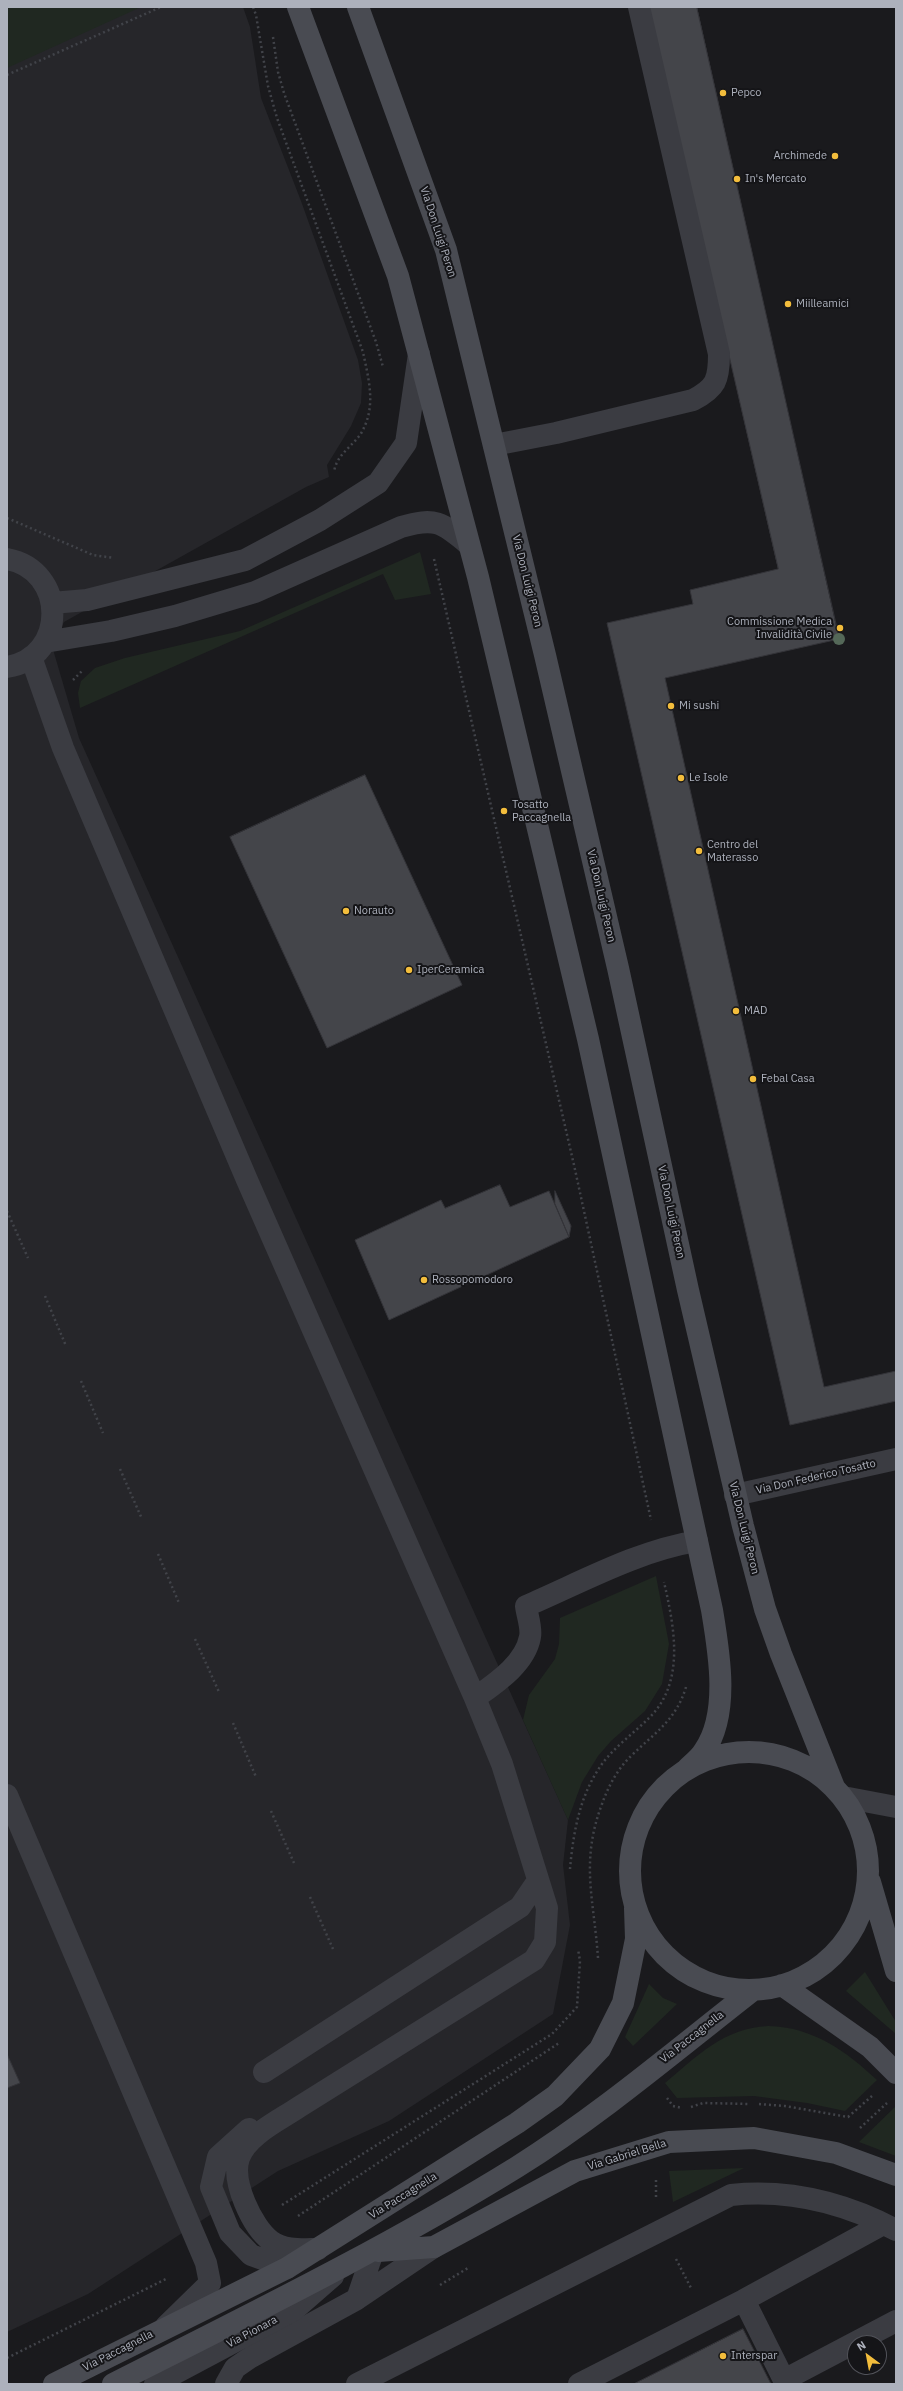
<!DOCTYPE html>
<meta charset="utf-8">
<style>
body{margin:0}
#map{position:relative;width:903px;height:2391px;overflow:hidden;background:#1a1a1d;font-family:"IBM Plex Sans",sans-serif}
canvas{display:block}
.frame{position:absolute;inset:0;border:8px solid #adb1bc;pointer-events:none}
.north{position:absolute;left:847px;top:2335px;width:40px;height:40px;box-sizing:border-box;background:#151518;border:1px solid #52535a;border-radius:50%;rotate:328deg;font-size:11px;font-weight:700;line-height:16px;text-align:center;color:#adb1bc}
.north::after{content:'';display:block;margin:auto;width:14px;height:18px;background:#f3bd3c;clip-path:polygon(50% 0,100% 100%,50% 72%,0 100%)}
</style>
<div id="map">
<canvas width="903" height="2391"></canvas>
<div class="frame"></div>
<div class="north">N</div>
</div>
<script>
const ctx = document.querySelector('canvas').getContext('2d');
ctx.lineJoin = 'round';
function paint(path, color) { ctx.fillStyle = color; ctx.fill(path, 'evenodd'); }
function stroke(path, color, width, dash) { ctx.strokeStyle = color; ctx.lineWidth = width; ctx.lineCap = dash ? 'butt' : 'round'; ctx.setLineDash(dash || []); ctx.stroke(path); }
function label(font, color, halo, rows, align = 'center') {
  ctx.font = font + ' "IBM Plex Sans",sans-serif'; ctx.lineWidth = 4; ctx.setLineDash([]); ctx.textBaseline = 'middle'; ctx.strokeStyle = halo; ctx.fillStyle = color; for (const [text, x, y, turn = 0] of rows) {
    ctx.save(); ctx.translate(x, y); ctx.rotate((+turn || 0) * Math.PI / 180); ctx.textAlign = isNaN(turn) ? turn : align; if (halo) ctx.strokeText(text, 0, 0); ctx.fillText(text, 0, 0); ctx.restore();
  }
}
const built = new Path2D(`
 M 7,7 L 243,7 L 250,27 L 261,98 L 301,201 L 358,360 L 362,383 L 361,403 L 351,426 L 327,465 L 329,477 L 306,487 L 64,622 L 52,646 L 79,738 L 568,1820 L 563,1865 L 570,1925 L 553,2014 L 389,2121 L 278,2171 L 88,2294 L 7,2332 Z`);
const green = new Path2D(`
 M 7,7 L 141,7 L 7,68 Z
 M 420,552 L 431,594 L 395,600 L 383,574 L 80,708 L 78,693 L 81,681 L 95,668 L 125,658 L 240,631 Z
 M 656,1576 L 669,1644 L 662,1684 L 645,1711 L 611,1741 L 598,1756 L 582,1782 L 568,1820 L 523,1720 L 529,1695 L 555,1659 L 559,1644 L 560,1618 Z
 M 865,1972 L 896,2022 L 896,2034 L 846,1991 Z
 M 649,1984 L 663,1998 L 677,2004 L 633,2046 L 625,2037 Z
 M 768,2026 C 813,2027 846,2051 877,2080 L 845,2111 L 807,2103 L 754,2096 L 677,2098 L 665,2083 C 697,2056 724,2028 768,2026 Z
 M 896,2106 L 896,2156 L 859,2142 Z
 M 744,2168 L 673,2202 L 669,2171 Z`);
const building = new Path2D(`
 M 649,7 L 896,7 L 896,1401 L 790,1425 L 607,623 L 693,604 L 690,590 L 778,569 Z
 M 697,7 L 896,7 L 896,1371 L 824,1387 L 665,678 L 839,639 Z
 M 365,775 L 462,985 L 327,1048 L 230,837 Z
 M 500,1185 L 510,1207 L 549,1191 L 569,1237 L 389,1320 L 355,1240 L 441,1200 L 445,1208 Z
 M 555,1191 L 571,1226 L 569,1237 L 555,1204 Z
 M 7,2054 L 20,2083 L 7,2088 Z
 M 743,2329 L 771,2384 L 634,2384 Z`);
const path = new Path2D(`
 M 253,7 L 256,15 L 268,86 L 277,118 L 363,352 C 369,381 377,408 360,435 C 351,447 336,456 334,472
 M 273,37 L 278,72 L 284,93 L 376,342 L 383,367
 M 7,75 L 161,7
 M 7,518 L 93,555 L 114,558
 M 434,559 L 574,1165 L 651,1520
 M 73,680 L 83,670
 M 7,1211 L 28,1258
 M 45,1296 L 66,1346
 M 81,1381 L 103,1433
 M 120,1469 L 142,1519
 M 158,1554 L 179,1603
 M 195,1639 L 219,1692
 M 233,1723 L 256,1777
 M 271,1811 L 294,1863
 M 570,1869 C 573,1835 579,1799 598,1770 C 610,1750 633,1734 649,1718 C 686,1682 674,1626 664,1582
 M 310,1897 L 333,1949
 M 598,1958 C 594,1899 580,1862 602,1804 C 608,1787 617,1770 630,1757 C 653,1734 676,1721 686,1687
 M 667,2098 L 673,2106 L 682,2108
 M 759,2104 L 785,2106 L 848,2117 L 872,2096
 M 691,2107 L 703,2103 L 750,2104
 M 860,2128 L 887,2103
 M 656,2197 L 656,2180
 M 282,2205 L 552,2034 L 577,2007 L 580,1961 L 578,1949
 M 298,2216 L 559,2043
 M 676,2259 L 692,2290
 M 440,2285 L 468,2268
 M 7,2358 L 166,2279`);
const lane = new Path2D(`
 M 494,445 L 556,433 L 693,400 C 716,388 719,380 719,354 L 639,7
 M 7,559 C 67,570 68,657 7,667
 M 52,603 L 87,600 L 245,560 L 320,520 L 378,483 L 406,443 L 419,354
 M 45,642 L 111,631 L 175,616 L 255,592 L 401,527 C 435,517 442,522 468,544
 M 31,657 L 63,748 L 247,1180 L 475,1698 L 502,1764 L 547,1908 L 545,1942 L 534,1960 L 299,2107 C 280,2120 247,2135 239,2158 C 231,2181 252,2227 271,2241 C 284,2251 303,2249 318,2249
 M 735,1495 L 896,1459
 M 475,1698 C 496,1683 525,1664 530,1637 C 532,1628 527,1615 526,1606 C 582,1582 637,1551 697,1541
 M 7,1795 L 206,2263 L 210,2283 L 166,2326
 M 264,2072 L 520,1907 L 537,1882
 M 249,2129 L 218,2157 L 211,2187 L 230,2233 L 251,2255 L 287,2268
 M 357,2299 L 373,2252
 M 744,2300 L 883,2224
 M 784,2380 L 896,2321
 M 226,2384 L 235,2368 L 251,2357 L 357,2299 L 434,2247
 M 357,2384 L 731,2195 C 789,2189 845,2203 896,2230
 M 579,2384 L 744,2300 L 786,2384`);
const street = new Path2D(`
 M 843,1797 L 896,1807
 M 155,2384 L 294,2310 L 333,2276`);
const secondary = new Path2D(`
 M 298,7 L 398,276 L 478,577 L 588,1039 L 712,1610 C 719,1652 730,1714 704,1751 C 700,1758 693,1763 687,1769
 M 358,7 L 446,250 L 545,655 L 618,968 L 688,1290 L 743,1526 L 765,1609 L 781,1654 L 834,1787
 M630 1871a119 119 0 1 1 238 0a119 119 0 1 1-238 0Z
 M 870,1882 L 896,1971
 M 782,1985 L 870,2047 L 896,2073
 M 378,2251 L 434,2247 L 575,2171 L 669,2142 L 754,2138 L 836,2153 L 896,2175
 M 54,2384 L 287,2268 L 517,2123 L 555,2096 L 600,2049 L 623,2003 L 636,1939 L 635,1908
 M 113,2384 C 249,2315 386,2248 517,2167 C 600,2115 676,2050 753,1990`);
const trees = [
 [839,639]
];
const markers = [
 [723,93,4,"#f3bd3c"],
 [835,156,4,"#f3bd3c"],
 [737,179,4,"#f3bd3c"],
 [788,304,4,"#f3bd3c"],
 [840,628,4,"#f3bd3c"],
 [671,706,4,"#f3bd3c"],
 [681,778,4,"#f3bd3c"],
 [504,811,4,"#f3bd3c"],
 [699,851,4,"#f3bd3c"],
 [346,911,4,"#f3bd3c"],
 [409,970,4,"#f3bd3c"],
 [736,1011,4,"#f3bd3c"],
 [753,1079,4,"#f3bd3c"],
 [424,1280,4,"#f3bd3c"],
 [723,2356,4,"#f3bd3c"]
];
const poiNames = [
 ["Pepco",731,93],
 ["Archimede",827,156,"right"],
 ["In's Mercato",745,179],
 ["Miilleamici",796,304],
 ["Commissione Medica",832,622,"right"],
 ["Invalidità Civile",832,635,"right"],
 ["Mi sushi",679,706],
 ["Le Isole",689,778],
 ["Tosatto",512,805],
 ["Paccagnella",512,818],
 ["Centro del",707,845],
 ["Materasso",707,858],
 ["Norauto",354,911],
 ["IperCeramica",417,970],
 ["MAD",744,1011],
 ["Febal Casa",761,1079],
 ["Rossopomodoro",432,1280],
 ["Interspar",731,2356]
];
const streetNames = [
 ["Via Don Luigi Peron",438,232,72],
 ["Via Don Luigi Peron",527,581,76],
 ["Via Don Luigi Peron",601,896,77],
 ["Via Don Luigi Peron",671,1212,78],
 ["Via Don Federico Tosatto",816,1477,-13],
 ["Via Don Luigi Peron",744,1528,76],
 ["Via Paccagnella",692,2037,-38],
 ["Via Gabriel Bella",627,2155,-17],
 ["Via Paccagnella",403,2196,-32],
 ["Via Pionara",252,2332,-28],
 ["Via Paccagnella",118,2351,-27]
];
paint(built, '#26262a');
paint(green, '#202821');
paint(building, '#44454a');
stroke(building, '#343439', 1);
stroke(path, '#414349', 2.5, [2, 3]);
stroke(lane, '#3b3c42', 22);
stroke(street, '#3b3c42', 22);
stroke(secondary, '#494b52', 22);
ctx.fillStyle = '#546858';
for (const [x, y] of trees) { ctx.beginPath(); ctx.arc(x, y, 6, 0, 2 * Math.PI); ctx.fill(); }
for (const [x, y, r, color] of markers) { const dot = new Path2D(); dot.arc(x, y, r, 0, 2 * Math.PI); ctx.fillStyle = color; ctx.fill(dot); stroke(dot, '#151518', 1.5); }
label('11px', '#adb1bc', '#151518', poiNames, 'left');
label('11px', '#adb1bc', '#151518', streetNames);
</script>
